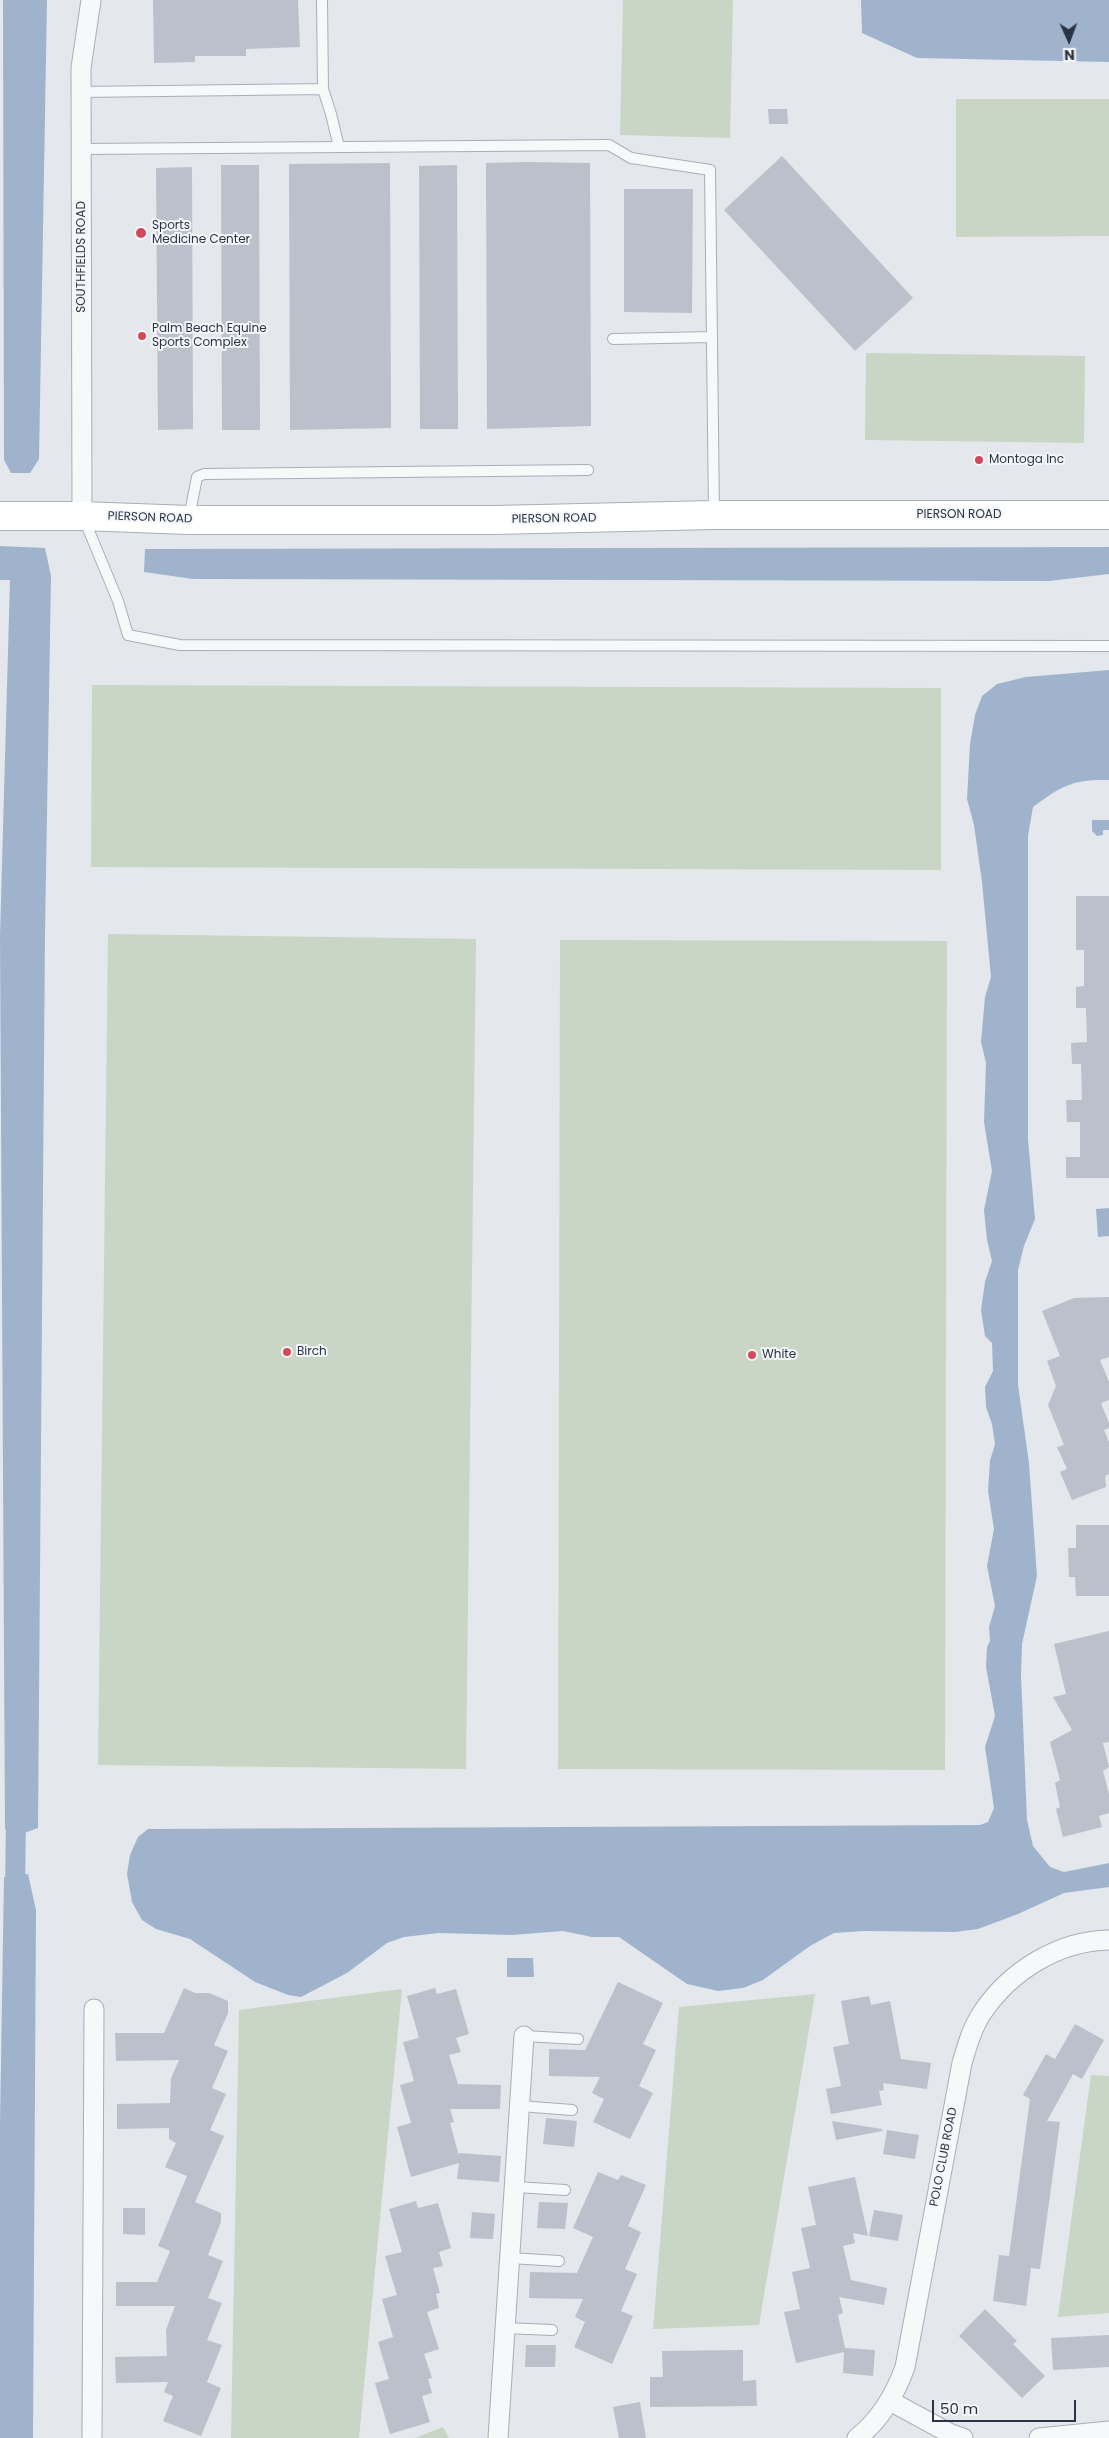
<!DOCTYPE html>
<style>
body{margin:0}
#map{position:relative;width:1109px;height:2438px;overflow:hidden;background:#e4e7ec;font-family:Poppins,sans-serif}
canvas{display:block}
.north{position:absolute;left:1044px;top:15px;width:50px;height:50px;-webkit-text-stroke:4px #f4f6f9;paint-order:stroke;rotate:178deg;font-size:14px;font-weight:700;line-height:20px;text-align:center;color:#2b3445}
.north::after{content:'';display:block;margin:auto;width:18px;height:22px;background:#2b3445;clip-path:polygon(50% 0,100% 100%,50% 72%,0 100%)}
.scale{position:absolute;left:932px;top:2400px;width:144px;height:22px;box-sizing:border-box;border:2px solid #2b3445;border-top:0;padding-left:6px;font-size:15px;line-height:18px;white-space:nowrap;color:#2b3445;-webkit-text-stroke:4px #f4f6f9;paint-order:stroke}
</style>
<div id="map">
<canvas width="1109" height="2438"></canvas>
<div class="north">N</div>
<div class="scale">50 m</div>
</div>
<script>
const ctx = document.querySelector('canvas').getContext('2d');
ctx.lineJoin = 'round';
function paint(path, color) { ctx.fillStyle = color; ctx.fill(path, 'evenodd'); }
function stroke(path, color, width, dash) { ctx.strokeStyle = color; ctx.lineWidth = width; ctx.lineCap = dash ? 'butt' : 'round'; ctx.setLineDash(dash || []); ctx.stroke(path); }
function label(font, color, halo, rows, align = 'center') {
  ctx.font = font + ' Poppins,sans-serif'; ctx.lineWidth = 4; ctx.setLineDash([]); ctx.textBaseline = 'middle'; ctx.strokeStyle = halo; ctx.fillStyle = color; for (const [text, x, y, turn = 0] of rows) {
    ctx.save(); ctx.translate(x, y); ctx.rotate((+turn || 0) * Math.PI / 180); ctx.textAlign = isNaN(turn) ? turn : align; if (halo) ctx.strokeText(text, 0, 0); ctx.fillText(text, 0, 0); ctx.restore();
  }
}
const green = new Path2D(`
 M 623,0 L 733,0 L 730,138 L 620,135 Z
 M 956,99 L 1109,99 L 1109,236 L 956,237 Z
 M 866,353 L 1085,356 L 1084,443 L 865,440 Z
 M 92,685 L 941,688 L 941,870 L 91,867 Z
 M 108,934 L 476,939 L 466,1769 L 98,1765 Z
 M 560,940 L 947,941 L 945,1770 L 558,1769 Z
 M 402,1989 L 359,2438 L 231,2438 L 239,2010 Z
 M 815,1994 L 759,2325 L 653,2329 L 679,2007 Z
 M 1091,2075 L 1109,2076 L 1109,2313 L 1058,2317 Z
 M 443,2427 L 449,2438 L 415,2438 Z`);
const water = new Path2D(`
 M 3,0 L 47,0 L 39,459 L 30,473 L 11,473 L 4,460 Z
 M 861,0 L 1109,0 L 1109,62 L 917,58 L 862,33 Z
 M 0,546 L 45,548 L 51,576 L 45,932 L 38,1828 L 16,1836 L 5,1829 L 0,936 L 10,580 L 0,580 Z
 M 1109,547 L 1109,574 L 1049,581 L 193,579 L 144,572 L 145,549 Z
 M 1109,670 L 1109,780 C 1073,779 1061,786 1033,807 L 1028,836 L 1028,1139 L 1035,1219 L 1024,1246 L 1018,1270 L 1018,1385 L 1029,1463 L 1037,1576 L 1022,1644 L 1021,1675 L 1027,1820 L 1033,1846 L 1050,1867 L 1064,1872 L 1109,1863 L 1109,1887 L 1064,1893 L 1018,1914 L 978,1929 L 955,1932 L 864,1931 L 834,1933 L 810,1946 L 763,1980 L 743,1988 L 718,1991 L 687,1984 L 619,1937 L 592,1937 L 563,1931 L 512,1935 L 439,1933 L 404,1937 L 387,1943 L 347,1973 L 301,1997 L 288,1995 L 255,1982 L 190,1939 L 156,1929 L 142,1920 L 132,1902 L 127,1874 L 130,1855 L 138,1837 L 148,1829 L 980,1825 L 988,1822 L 994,1808 L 985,1747 L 995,1716 L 986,1667 L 987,1647 L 990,1641 L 989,1627 L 995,1606 L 987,1566 L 994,1529 L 988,1491 L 990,1461 L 995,1444 L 992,1424 L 986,1407 L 985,1387 L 993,1371 L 992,1343 L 985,1336 L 981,1310 L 985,1282 L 992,1261 L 987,1240 L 984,1210 L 992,1171 L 984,1122 L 986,1063 L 981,1042 L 985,997 L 991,977 L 982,882 L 974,825 L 967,799 L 970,744 L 975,715 L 982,696 L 997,684 L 1026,677 Z
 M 1092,820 L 1109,820 L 1109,830 L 1103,830 L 1103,835 L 1097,836 L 1092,831 Z
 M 1109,1208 L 1109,1236 L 1098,1237 L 1096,1209 Z
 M 28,1874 L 36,1910 L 33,2438 L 0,2438 L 0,2123 L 4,1877 Z
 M 507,1958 L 533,1958 L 534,1977 L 507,1977 Z`);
const canal = new Path2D(`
 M 15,1901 L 16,1810`);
const building = new Path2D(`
 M 153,0 L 298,0 L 300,47 L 246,49 L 246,56 L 195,56 L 195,62 L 154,63 Z
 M 768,109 L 787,109 L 788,124 L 769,124 Z
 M 782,156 L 913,298 L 855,351 L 724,210 Z
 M 526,162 L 590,163 L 591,426 L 487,429 L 486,163 Z
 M 390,163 L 391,428 L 290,430 L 289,164 Z
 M 221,165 L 259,165 L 260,430 L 222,430 Z
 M 457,165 L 458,429 L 420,429 L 419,166 Z
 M 192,167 L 193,429 L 158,430 L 156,168 Z
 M 624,189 L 693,189 L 692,313 L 624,312 Z
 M 1076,896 L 1109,896 L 1109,1178 L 1066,1178 L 1066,1157 L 1080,1157 L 1080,1122 L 1067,1122 L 1066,1100 L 1082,1100 L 1081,1064 L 1072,1064 L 1071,1043 L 1087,1042 L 1086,1008 L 1076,1008 L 1076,987 L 1084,986 L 1084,950 L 1076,950 Z
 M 1109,1297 L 1109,1357 L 1100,1360 L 1109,1382 L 1109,1400 L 1101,1403 L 1109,1423 L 1109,1428 L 1104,1430 L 1109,1442 L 1109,1474 L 1105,1476 L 1106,1487 L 1072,1500 L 1060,1472 L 1067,1469 L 1057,1447 L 1064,1445 L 1048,1405 L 1056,1386 L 1047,1361 L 1060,1356 L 1042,1311 L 1074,1298 Z
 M 1076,1525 L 1109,1525 L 1109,1596 L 1076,1596 L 1075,1577 L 1069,1577 L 1068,1548 L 1076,1548 Z
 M 1109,1631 L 1109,1742 L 1103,1743 L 1109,1767 L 1103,1771 L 1109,1794 L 1109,1813 L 1099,1816 L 1102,1827 L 1063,1837 L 1056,1809 L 1060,1807 L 1055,1783 L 1060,1780 L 1050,1742 L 1072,1730 L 1053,1697 L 1066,1694 L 1054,1644 Z
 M 618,1982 L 663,2003 L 643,2044 L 656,2050 L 639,2086 L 653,2093 L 630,2139 L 593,2122 L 604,2099 L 592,2093 L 600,2077 L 549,2076 L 549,2049 L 585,2050 Z
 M 184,1988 L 195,1993 L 209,1993 L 228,2001 L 228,2013 L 214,2045 L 228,2051 L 212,2088 L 226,2094 L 210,2130 L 224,2136 L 195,2202 L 221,2213 L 221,2222 L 208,2255 L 223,2261 L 208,2298 L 222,2303 L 207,2340 L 222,2345 L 207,2382 L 221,2388 L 201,2436 L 163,2421 L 173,2396 L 164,2392 L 168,2382 L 116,2383 L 115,2357 L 167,2356 L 166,2330 L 175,2306 L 116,2306 L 116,2282 L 157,2282 L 170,2251 L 158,2246 L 187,2176 L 165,2167 L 176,2143 L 169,2139 L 169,2128 L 117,2129 L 117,2104 L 170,2103 L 171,2078 L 179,2060 L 116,2061 L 115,2033 L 164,2033 Z
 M 435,1988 L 437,1994 L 456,1989 L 469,2034 L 456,2038 L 461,2052 L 449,2055 L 458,2084 L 501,2085 L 500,2109 L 450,2109 L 454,2122 L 450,2123 L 459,2156 L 459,2153 L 501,2156 L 499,2182 L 457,2179 L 459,2163 L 411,2177 L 397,2127 L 411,2123 L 400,2085 L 414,2081 L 403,2042 L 419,2038 L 407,1996 Z
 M 869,1996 L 871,2005 L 890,2001 L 901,2059 L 931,2063 L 927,2089 L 883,2083 L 884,2090 L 879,2091 L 882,2105 L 831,2114 L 826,2089 L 841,2086 L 833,2047 L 849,2044 L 841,2001 Z
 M 1075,2024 L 1104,2040 L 1082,2079 L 1073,2074 L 1047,2121 L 1060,2122 L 1040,2269 L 1031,2268 L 1026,2306 L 993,2301 L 999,2255 L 1009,2256 L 1030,2099 L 1023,2095 L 1046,2054 L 1055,2059 Z
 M 546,2118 L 577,2121 L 574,2147 L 543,2144 Z
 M 832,2121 L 882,2129 L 882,2131 L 836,2140 Z
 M 887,2130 L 919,2135 L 915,2159 L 883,2154 Z
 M 598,2172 L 618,2180 L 621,2175 L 646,2185 L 628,2226 L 641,2232 L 625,2269 L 637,2274 L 621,2311 L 633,2316 L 612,2364 L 574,2347 L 585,2322 L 575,2317 L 583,2299 L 529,2298 L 530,2272 L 577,2273 L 593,2237 L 573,2228 Z
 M 855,2177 L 868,2236 L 853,2233 L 855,2243 L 843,2246 L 851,2280 L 887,2288 L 884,2305 L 839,2297 L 843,2313 L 838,2315 L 845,2348 L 875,2350 L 873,2376 L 843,2373 L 844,2352 L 796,2363 L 784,2312 L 800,2309 L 792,2272 L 810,2268 L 801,2228 L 816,2225 L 808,2187 Z
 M 416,2201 L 418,2208 L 438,2203 L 451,2248 L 439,2252 L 443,2266 L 433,2268 L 440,2293 L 436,2294 L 439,2308 L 427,2312 L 439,2349 L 424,2354 L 432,2378 L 428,2379 L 432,2393 L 422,2396 L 430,2422 L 390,2434 L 375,2383 L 389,2379 L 378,2342 L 393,2337 L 382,2299 L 397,2295 L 385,2256 L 402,2252 L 389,2209 Z
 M 539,2202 L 568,2203 L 565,2229 L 537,2228 Z
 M 123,2208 L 145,2208 L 145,2235 L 123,2234 Z
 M 874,2210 L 903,2215 L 898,2241 L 869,2236 Z
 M 472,2212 L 495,2214 L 493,2239 L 470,2238 Z
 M 985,2309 L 1017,2341 L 1013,2344 L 1045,2376 L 1022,2398 L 959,2336 Z
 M 1109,2335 L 1109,2367 L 1053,2370 L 1051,2338 Z
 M 526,2345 L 556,2345 L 555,2367 L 525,2367 Z
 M 743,2350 L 743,2381 L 756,2380 L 757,2406 L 650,2407 L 650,2377 L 663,2377 L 662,2351 Z
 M 640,2402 L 646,2438 L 619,2438 L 613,2407 Z`);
const lane = new Path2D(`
 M 323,89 L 331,114 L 339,147
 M 81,92 L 323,89 L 322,0
 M 81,149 L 609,145 L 631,158 L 710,170 L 714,515
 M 613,339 L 712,337
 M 189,518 L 197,477 L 204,474 L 588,470
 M 84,519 L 118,601 L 128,635 L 180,645 L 1109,646
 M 524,2036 L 578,2039
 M 520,2106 L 572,2110
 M 515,2187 L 565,2190
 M 510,2258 L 559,2261
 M 505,2328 L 552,2330`);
const street = new Path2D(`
 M 82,516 L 81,68 L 91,0
 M 890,2401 L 951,2434 L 963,2438
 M 92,2438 L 94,2009
 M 498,2438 L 524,2036
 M 857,2438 C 880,2420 895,2395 905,2367 L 962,2063 C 967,2046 972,2028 982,2013 C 1010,1971 1058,1941 1109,1940
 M 1039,2438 L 1109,2431`);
const secondary = new Path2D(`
 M 0,516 L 82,516 L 189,520 L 494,520 L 714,515 L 1109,515`);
const markers = [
 [141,233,6,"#d1495b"],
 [142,336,5,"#d1495b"],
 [979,460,5,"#d1495b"],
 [287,1352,5,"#d1495b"],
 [752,1355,5,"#d1495b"]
];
const poiNames = [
 ["Sports",152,226],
 ["Medicine Center",152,240],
 ["Palm Beach Equine",152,329],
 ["Sports Complex",152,343],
 ["Montoga Inc",989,460],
 ["Birch",297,1352],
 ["White",762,1355]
];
const streetNames = [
 ["SOUTHFIELDS ROAD",82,257,-90],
 ["PIERSON ROAD",959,515],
 ["PIERSON ROAD",150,518,2],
 ["PIERSON ROAD",554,519,-1],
 ["POLO CLUB ROAD",944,2157,-79]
];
paint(green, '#c9d6c5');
paint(water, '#9fb4cc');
stroke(canal, '#9fb4cc', 20);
paint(building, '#bbc0ca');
stroke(lane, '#a9aeb7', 12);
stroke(street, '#a9aeb7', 21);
stroke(secondary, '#a9aeb7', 30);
stroke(lane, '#f7f8fa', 10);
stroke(street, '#f7f8fa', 19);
stroke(secondary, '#fff', 28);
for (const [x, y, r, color] of markers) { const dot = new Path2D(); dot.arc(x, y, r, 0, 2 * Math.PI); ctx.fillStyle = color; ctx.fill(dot); stroke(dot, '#f4f6f9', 2); }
label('12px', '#2b3445', '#f4f6f9', poiNames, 'left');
label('12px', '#2b3445', '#f4f6f9', streetNames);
</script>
